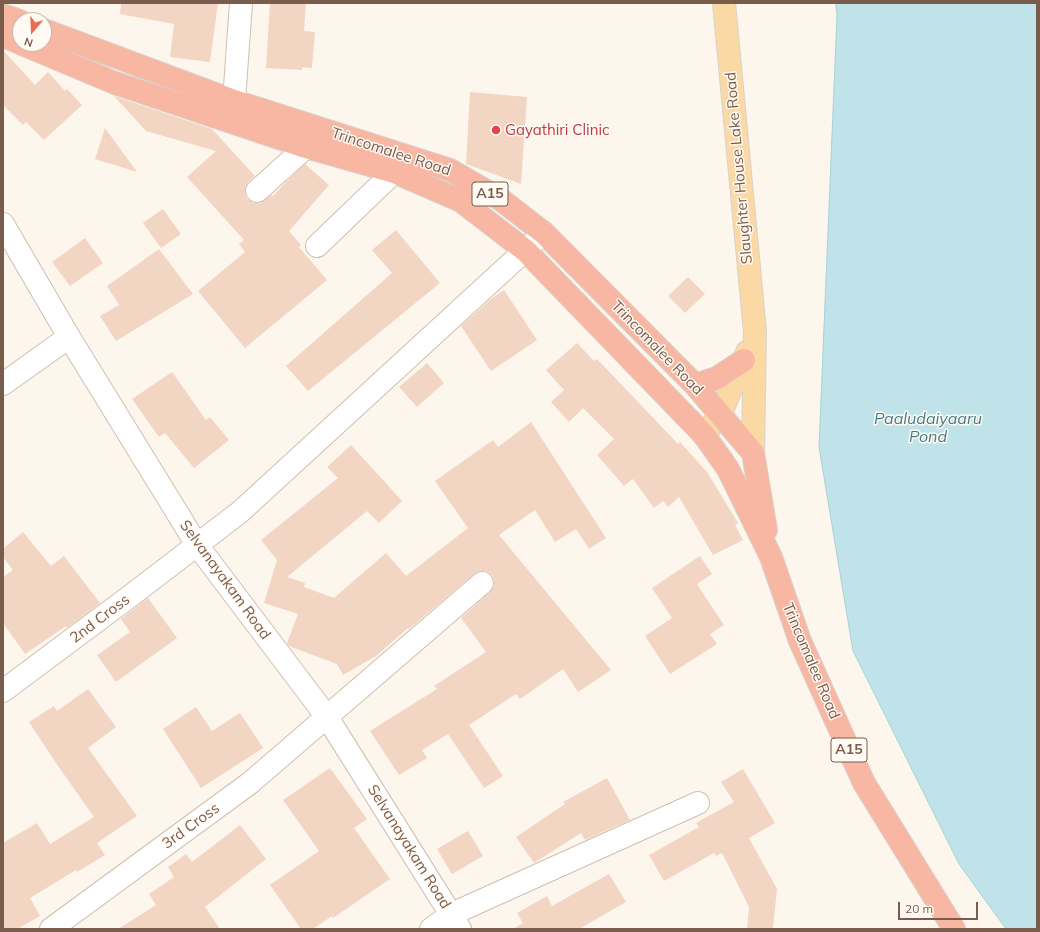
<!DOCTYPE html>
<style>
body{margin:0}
#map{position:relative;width:1040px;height:932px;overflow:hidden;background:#fdf6ec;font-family:Mulish,sans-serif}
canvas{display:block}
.frame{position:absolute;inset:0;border:4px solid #7a5c4d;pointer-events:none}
.north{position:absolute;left:12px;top:12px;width:40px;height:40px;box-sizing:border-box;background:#fffaf3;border:1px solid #cabbb1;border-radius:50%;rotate:199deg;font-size:11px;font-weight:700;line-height:16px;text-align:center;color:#7a5c4d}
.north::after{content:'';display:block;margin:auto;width:14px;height:18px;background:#e76f51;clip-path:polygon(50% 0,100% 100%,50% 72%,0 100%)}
.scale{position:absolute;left:898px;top:902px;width:80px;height:18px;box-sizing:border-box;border:2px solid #7a5c4d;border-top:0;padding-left:5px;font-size:12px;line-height:14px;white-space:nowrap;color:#7a5c4d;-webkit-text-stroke:3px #fffaf3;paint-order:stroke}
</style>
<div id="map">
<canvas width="1040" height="932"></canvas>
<div class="frame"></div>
<div class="north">N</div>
<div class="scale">20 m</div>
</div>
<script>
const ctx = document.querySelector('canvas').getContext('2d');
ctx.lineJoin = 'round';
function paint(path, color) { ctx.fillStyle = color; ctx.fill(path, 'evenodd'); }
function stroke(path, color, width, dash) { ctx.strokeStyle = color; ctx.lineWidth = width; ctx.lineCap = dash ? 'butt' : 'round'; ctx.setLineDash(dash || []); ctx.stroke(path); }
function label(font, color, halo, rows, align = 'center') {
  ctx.font = font + ' Mulish,sans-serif'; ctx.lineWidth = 3; ctx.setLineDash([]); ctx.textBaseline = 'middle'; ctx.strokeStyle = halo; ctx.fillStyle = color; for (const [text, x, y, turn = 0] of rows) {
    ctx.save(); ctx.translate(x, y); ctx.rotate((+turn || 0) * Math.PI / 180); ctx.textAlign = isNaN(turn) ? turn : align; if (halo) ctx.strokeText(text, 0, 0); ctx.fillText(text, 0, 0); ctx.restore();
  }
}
const water = new Path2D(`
 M 836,3 L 1037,3 L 1037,929 L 1006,929 L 959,864 L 853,651 L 819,447 L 837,15 Z`);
const building = new Path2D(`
 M 121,3 L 218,3 L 210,62 L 170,57 L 174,24 L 120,14 Z
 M 270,3 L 306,3 L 304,31 L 315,32 L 312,68 L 302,67 L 302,70 L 266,68 Z
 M 3,50 L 35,85 L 48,72 L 65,91 L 67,89 L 82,105 L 44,140 L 26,122 L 23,125 L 3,105 Z
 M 470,92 L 527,97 L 521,184 L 466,164 Z
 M 114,96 L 212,129 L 255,176 L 248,182 L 245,188 L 245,194 L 247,199 L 253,203 L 260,203 L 271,195 L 273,196 L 286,182 L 305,164 L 329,185 L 289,231 L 301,245 L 299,247 L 327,280 L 245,348 L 198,291 L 245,252 L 239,244 L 244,240 L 187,177 L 216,151 L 146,131 Z
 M 105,128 L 137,172 L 95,159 Z
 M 163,209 L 181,234 L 161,248 L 143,223 Z
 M 396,230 L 440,283 L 308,391 L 286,366 L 392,273 L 372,250 Z
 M 85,238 L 103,263 L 70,286 L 52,262 Z
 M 159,249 L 193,294 L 116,341 L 100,316 L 119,305 L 107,286 Z
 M 688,277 L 705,294 L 685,313 L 668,296 Z
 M 504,290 L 537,340 L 491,371 L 461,326 L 491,299 Z
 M 577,343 L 594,361 L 596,359 L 598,360 L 678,444 L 680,442 L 707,472 L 738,523 L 735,525 L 743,540 L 713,555 L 679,497 L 668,507 L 663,501 L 654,508 L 633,479 L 624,486 L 597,455 L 614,439 L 583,408 L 569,422 L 551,402 L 564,390 L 546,370 Z
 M 427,363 L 444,383 L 417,407 L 399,387 Z
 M 172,372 L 206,420 L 210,417 L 229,440 L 194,468 L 165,433 L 159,437 L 132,399 Z
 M 531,422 L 606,538 L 589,549 L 576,529 L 555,542 L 535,510 L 499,535 L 611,670 L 578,692 L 563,669 L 520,699 L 516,694 L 469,725 L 503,776 L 484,788 L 448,734 L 422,750 L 427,758 L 399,775 L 370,731 L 437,689 L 434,686 L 486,652 L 461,618 L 490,592 L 494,587 L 494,581 L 492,575 L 486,571 L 479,571 L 474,574 L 409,629 L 408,628 L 376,656 L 343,675 L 337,664 L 289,646 L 287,643 L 298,614 L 264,603 L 277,560 L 261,540 L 338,478 L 327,467 L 351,445 L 402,501 L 379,523 L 367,511 L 287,577 L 305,583 L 304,587 L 334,598 L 386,553 L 406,576 L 468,528 L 435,481 L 493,440 L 498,447 Z
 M 23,532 L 51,566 L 64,556 L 100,603 L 67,628 L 66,626 L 25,654 L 3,623 L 3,577 L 13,570 L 3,557 L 3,549 Z
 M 700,556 L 712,574 L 697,584 L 724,625 L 710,634 L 717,644 L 670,674 L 645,636 L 672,618 L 652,588 Z
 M 148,598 L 177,638 L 116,682 L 97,655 L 130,632 L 121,619 Z
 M 88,689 L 116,727 L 88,748 L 137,816 L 97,843 L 105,855 L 77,872 L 76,870 L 30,898 L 40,916 L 17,929 L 3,929 L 3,843 L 37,823 L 50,844 L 94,817 L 56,763 L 29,722 L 54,706 L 57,711 Z
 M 196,707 L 212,731 L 240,713 L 263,748 L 201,788 L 163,729 Z
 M 330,768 L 367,819 L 354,828 L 390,879 L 333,918 L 332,916 L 313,929 L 301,929 L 270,885 L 319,851 L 283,800 Z
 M 743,769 L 775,823 L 749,838 L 777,889 L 773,929 L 747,929 L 749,907 L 722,853 L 716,856 L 714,853 L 664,881 L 649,855 L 699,827 L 696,823 L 734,802 L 721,782 Z
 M 607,778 L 630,820 L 585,840 L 581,833 L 534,863 L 516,837 L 565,804 L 563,802 Z
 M 240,825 L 266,859 L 205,907 L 220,929 L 118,929 L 156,905 L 149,894 L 174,877 L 168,867 L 186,854 L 192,862 Z
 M 468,831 L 483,856 L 452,874 L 437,849 Z
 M 609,874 L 626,902 L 579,929 L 513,929 L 523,923 L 517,913 L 547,896 L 552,906 Z`);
const minor = new Path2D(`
 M 234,101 L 241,3
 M 257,191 L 306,147
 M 3,224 L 69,337 L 197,545 L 327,717 L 460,929
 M 317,246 L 394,172
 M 3,384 L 69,337
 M 3,691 L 129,597 L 240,512 L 544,233
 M 51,929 L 250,783 L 482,583
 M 431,929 L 452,914 L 698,803`);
const major = new Path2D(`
 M 724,3 L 755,332 L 753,453
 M 704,435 L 720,415 L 747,352`);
const highway = new Path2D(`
 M 3,15 L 20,21
 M 44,30 L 234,101 L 450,170 L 500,199 L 544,233 L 695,385 L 753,453 L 766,530
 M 3,36 L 20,43
 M 22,44 L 115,83 L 306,147 L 394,172 L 461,201 L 526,251 L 704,435 L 728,469 L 771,557 L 800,641 L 864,783 L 954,929
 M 695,385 L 717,378 L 744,360`);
const markers = [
 [496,130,5,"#e0444e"]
];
const shields = [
 [490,194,36],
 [849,750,36]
];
const shieldNames = [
 ["A15",490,194],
 ["A15",849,750]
];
const healthNames = [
 ["Gayathiri Clinic",505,130]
];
const streetNames = [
 ["Trincomalee Road",391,152,18],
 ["Slaughter House Lake Road",739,168,-95],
 ["Trincomalee Road",657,348,46],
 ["Selvanayakam Road",225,580,54],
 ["2nd Cross",100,619,-37],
 ["Trincomalee Road",811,661,67],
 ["3rd Cross",191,826,-36],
 ["Selvanayakam Road",409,847,58]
];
const waterNames = [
 ["Paaludaiyaaru",928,419],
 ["Pond",928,437]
];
paint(water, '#bfe3e8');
stroke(water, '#a5d3da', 1);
paint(building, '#f3d5c3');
stroke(minor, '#d1beb0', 24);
stroke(major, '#dad1cd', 24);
stroke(highway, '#dad1cd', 24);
stroke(minor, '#fff', 22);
stroke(major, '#fbd9a5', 22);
stroke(highway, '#f7b7a3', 22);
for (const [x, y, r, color] of markers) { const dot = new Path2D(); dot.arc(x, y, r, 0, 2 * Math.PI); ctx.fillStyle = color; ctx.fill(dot); stroke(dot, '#fffaf3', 1.5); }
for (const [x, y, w] of shields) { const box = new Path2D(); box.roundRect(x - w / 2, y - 12, w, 24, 3); ctx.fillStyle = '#fffaf3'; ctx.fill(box); stroke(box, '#7a5c4d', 1); }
label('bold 14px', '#7a5c4d', null, shieldNames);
label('15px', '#be3a42', '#fffaf3', healthNames, 'left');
label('15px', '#7a5c4d', '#fffaf3', streetNames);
label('italic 16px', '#437c86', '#fffaf3', waterNames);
</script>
